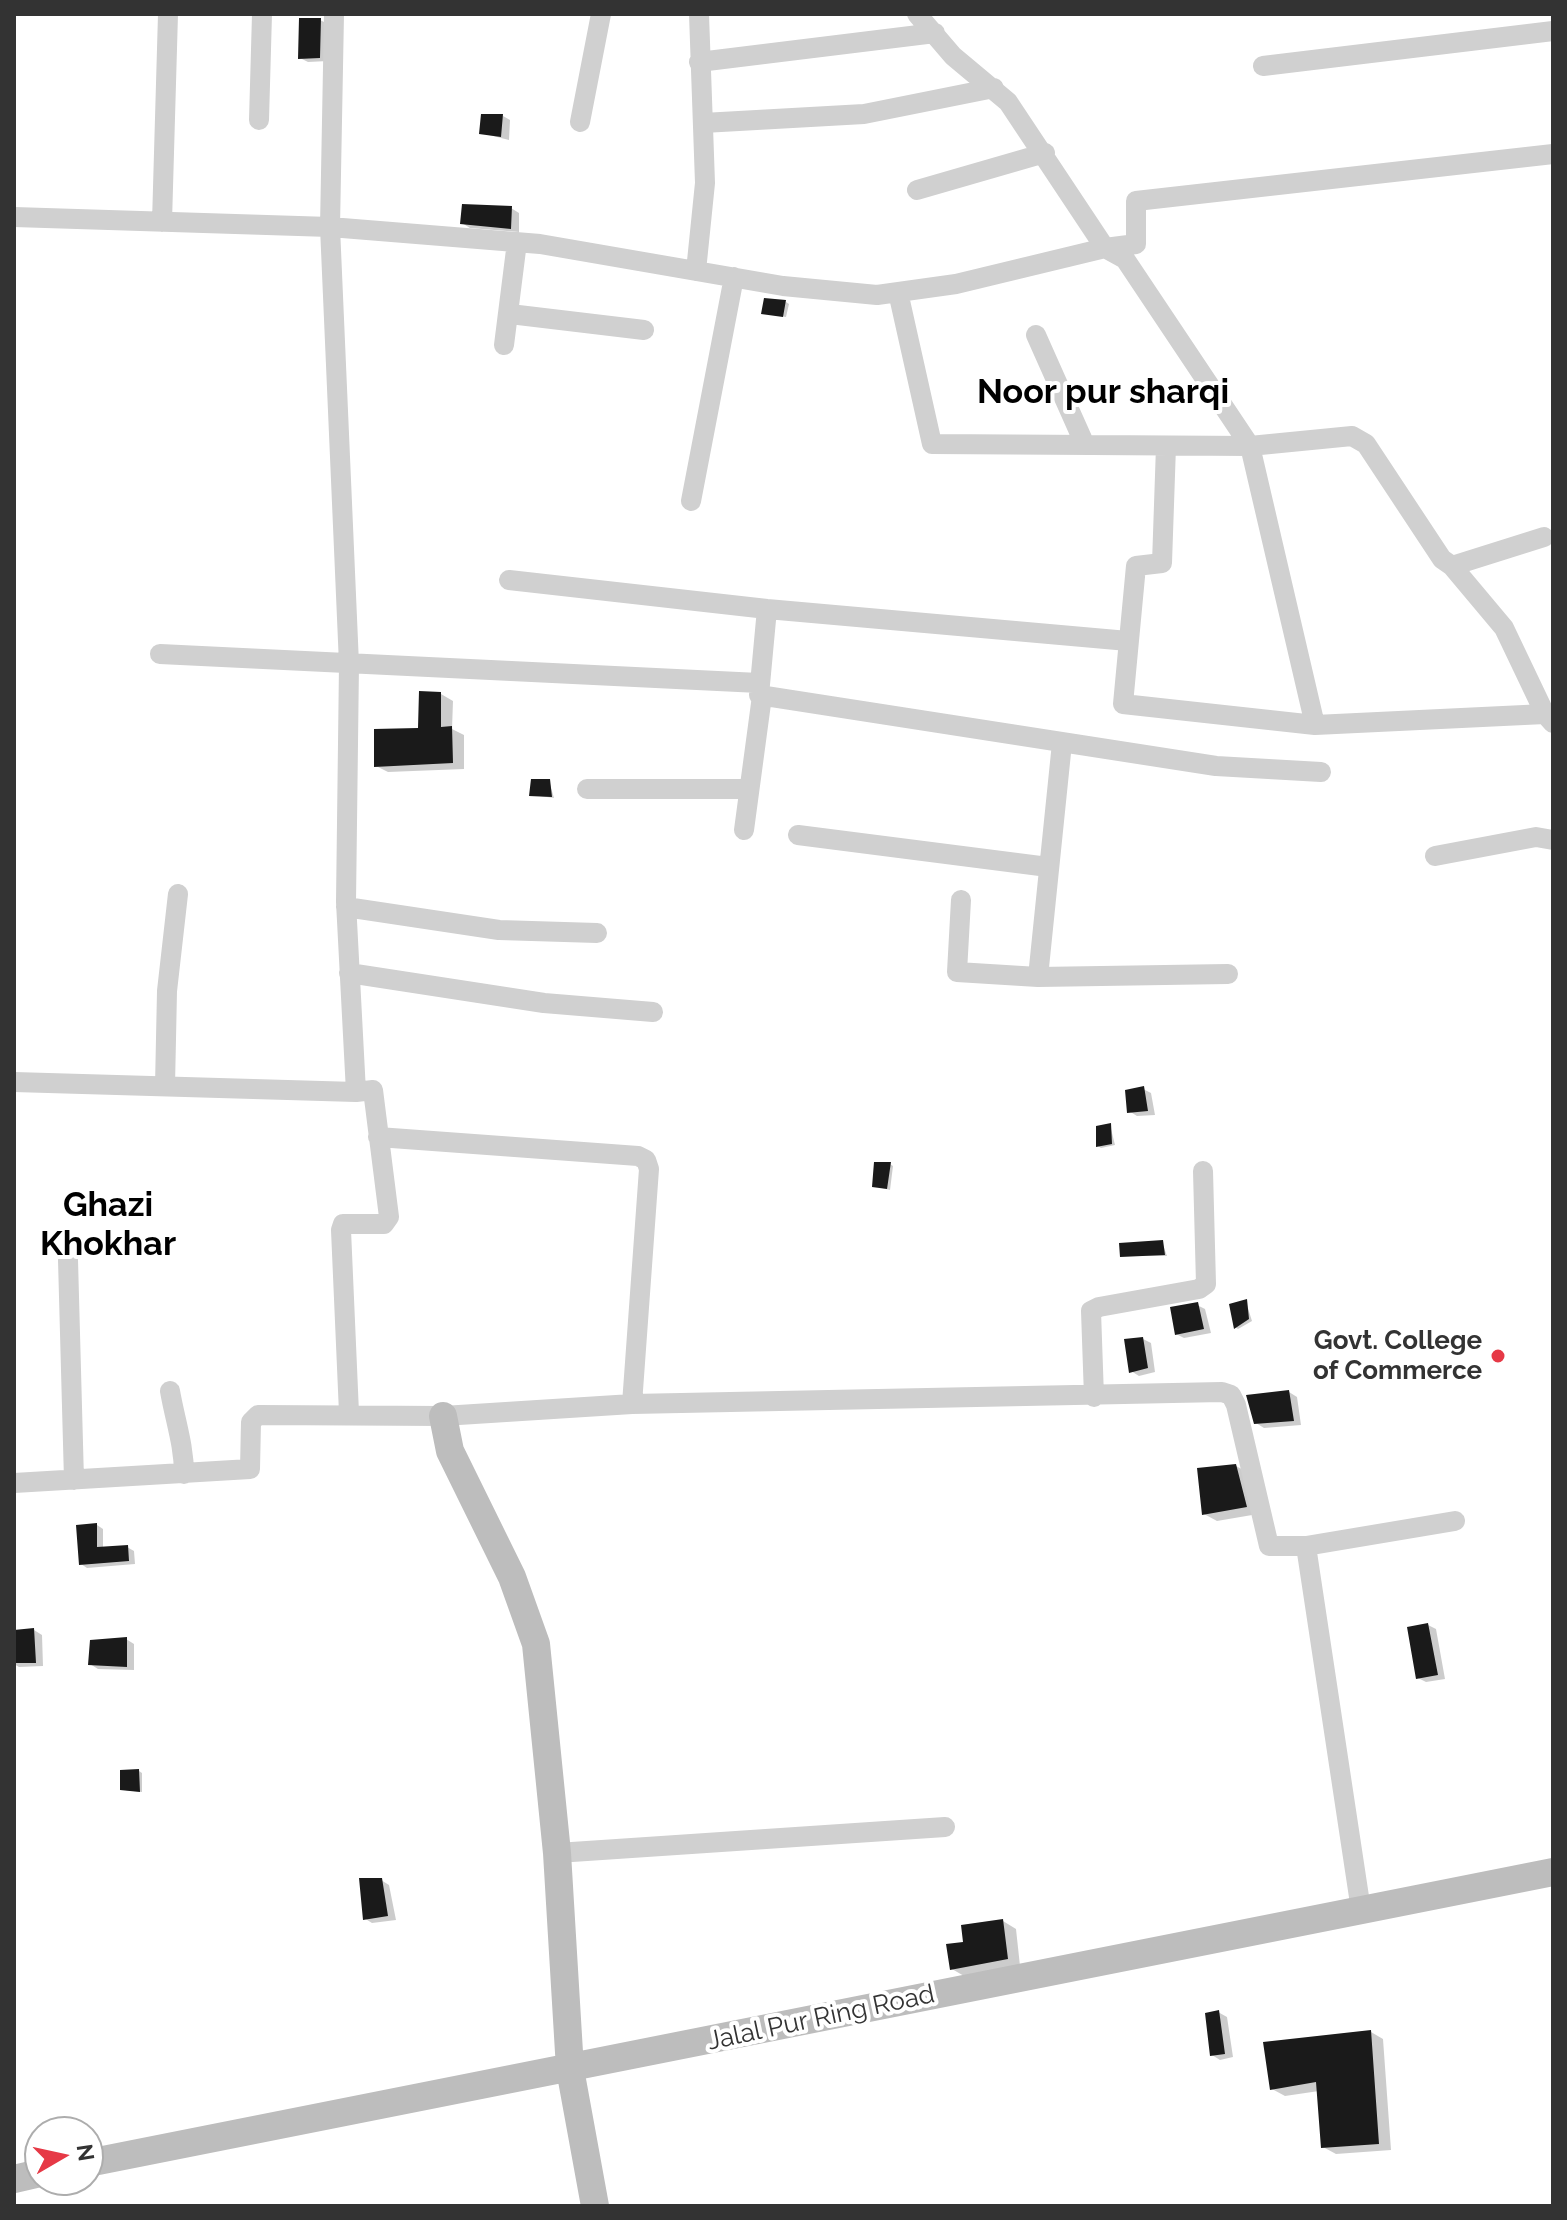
<!DOCTYPE html>
<style>
body{margin:0}
#map{position:relative;width:1567px;height:2220px;overflow:hidden;background:#fff;font-family:Raleway,sans-serif}
canvas{display:block}
.frame{position:absolute;inset:0;border:16px solid #333;pointer-events:none}
.north{position:absolute;left:24px;top:2116px;width:80px;height:80px;box-sizing:border-box;background:#fff;border:2px solid #adadad;border-radius:50%;rotate:81deg;font-size:22px;font-weight:700;line-height:32px;text-align:center;color:#333}
.north::after{content:'';display:block;margin:auto;width:28px;height:36px;background:#e63946;clip-path:polygon(50% 0,100% 100%,50% 72%,0 100%)}
</style>
<div id="map">
<canvas width="1567" height="2220"></canvas>
<div class="frame"></div>
<div class="north">N</div>
</div>
<script>
const ctx = document.querySelector('canvas').getContext('2d');
ctx.lineJoin = 'round';
function paint(path, color) { ctx.fillStyle = color; ctx.fill(path, 'evenodd'); }
function stroke(path, color, width, dash) { ctx.strokeStyle = color; ctx.lineWidth = width; ctx.lineCap = dash ? 'butt' : 'round'; ctx.setLineDash(dash || []); ctx.stroke(path); }
function label(font, color, halo, rows, align = 'center') {
  ctx.font = font + ' Raleway,sans-serif'; ctx.lineWidth = 8; ctx.setLineDash([]); ctx.textBaseline = 'middle'; ctx.strokeStyle = halo; ctx.fillStyle = color; for (const [text, x, y, turn = 0] of rows) {
    ctx.save(); ctx.translate(x, y); ctx.rotate((+turn || 0) * Math.PI / 180); ctx.textAlign = isNaN(turn) ? turn : align; if (halo) ctx.strokeText(text, 0, 0); ctx.fillText(text, 0, 0); ctx.restore();
  }
}
const shadow = new Path2D(`
 M 320,20 L 328,24 L 328,61 L 308,62 L 300,58 Z
 M 503,116 L 510,120 L 509,140 L 481,133 Z
 M 511,208 L 519,213 L 519,232 L 470,228 L 462,223 Z
 M 786,302 L 789,304 L 786,317 L 763,313 Z
 M 441,694 L 453,701 L 452,729 L 464,735 L 464,769 L 388,772 L 376,766 L 420,730 Z
 M 549,781 L 554,798 L 532,795 Z
 M 1143,1089 L 1151,1093 L 1155,1115 L 1137,1116 L 1129,1111 Z
 M 1110,1125 L 1115,1145 L 1101,1148 L 1098,1146 Z
 M 890,1164 L 893,1166 L 890,1190 L 874,1186 Z
 M 1162,1242 L 1167,1256 L 1122,1256 Z
 M 1246,1302 L 1252,1321 L 1238,1329 L 1235,1327 Z
 M 1197,1305 L 1205,1309 L 1211,1333 L 1184,1338 L 1176,1334 Z
 M 1143,1339 L 1151,1343 L 1155,1372 L 1139,1376 L 1131,1371 Z
 M 1289,1392 L 1297,1397 L 1301,1425 L 1264,1428 L 1256,1423 Z
 M 1236,1466 L 1249,1473 L 1258,1514 L 1217,1521 L 1204,1514 Z
 M 97,1525 L 103,1529 L 103,1548 L 127,1547 L 134,1551 L 135,1564 L 87,1568 L 81,1564 Z
 M 1428,1625 L 1436,1629 L 1445,1679 L 1426,1682 L 1418,1678 Z
 M 34,1630 L 42,1635 L 43,1666 L 19,1667 L 14,1664 L 14,1632 Z
 M 126,1639 L 134,1644 L 134,1670 L 98,1669 L 90,1664 Z
 M 139,1771 L 142,1773 L 142,1792 L 125,1790 Z
 M 381,1880 L 389,1885 L 396,1920 L 372,1923 L 364,1918 Z
 M 1003,1921 L 1016,1929 L 1020,1966 L 964,1976 L 952,1969 L 966,1944 Z
 M 1218,2012 L 1227,2017 L 1233,2057 L 1220,2060 L 1212,2055 Z
 M 1371,2032 L 1383,2039 L 1391,2150 L 1336,2154 L 1323,2147 L 1319,2091 L 1285,2096 L 1272,2089 Z`);
const building = new Path2D(`
 M 299,18 L 321,18 L 320,58 L 298,59 Z
 M 481,114 L 503,114 L 501,137 L 479,134 Z
 M 462,204 L 512,206 L 511,229 L 460,224 Z
 M 764,298 L 786,300 L 783,317 L 761,314 Z
 M 419,691 L 441,692 L 441,727 L 452,726 L 453,763 L 374,767 L 374,729 L 418,728 Z
 M 531,779 L 550,779 L 552,797 L 529,796 Z
 M 1144,1086 L 1148,1111 L 1127,1113 L 1125,1090 Z
 M 1111,1123 L 1112,1144 L 1096,1147 L 1096,1126 Z
 M 874,1162 L 891,1162 L 887,1189 L 872,1187 Z
 M 1163,1240 L 1165,1255 L 1120,1257 L 1119,1243 Z
 M 1247,1299 L 1249,1319 L 1234,1329 L 1229,1304 Z
 M 1198,1302 L 1204,1329 L 1175,1335 L 1170,1307 Z
 M 1143,1337 L 1148,1368 L 1129,1373 L 1124,1339 Z
 M 1289,1390 L 1294,1421 L 1254,1424 L 1246,1395 Z
 M 1236,1464 L 1247,1507 L 1202,1515 L 1197,1468 Z
 M 97,1523 L 97,1547 L 128,1545 L 129,1561 L 79,1565 L 76,1525 Z
 M 1428,1623 L 1438,1675 L 1416,1679 L 1407,1627 Z
 M 34,1628 L 36,1663 L 14,1663 L 14,1630 Z
 M 127,1637 L 127,1667 L 88,1665 L 90,1640 Z
 M 139,1769 L 140,1792 L 120,1790 L 120,1770 Z
 M 359,1878 L 382,1878 L 388,1916 L 363,1920 Z
 M 1003,1919 L 1008,1959 L 950,1970 L 946,1944 L 963,1942 L 961,1925 Z
 M 1219,2010 L 1225,2054 L 1210,2056 L 1205,2013 Z
 M 1371,2030 L 1379,2144 L 1321,2148 L 1316,2082 L 1270,2090 L 1263,2042 Z`);
const path = new Path2D(`
 M 1551,1218 L 1553,1218`);
const street = new Path2D(`
 M 334,14 L 330,227 L 349,664 L 346,902 L 356,1092 L 373,1090 L 389,1217 L 384,1224 L 343,1224 L 341,1230 L 349,1413
 M 917,14 L 953,56 L 1008,102 L 1105,248 L 1125,259 L 1250,446 L 1352,436 L 1366,444 L 1442,559 L 1452,566 L 1504,628 L 1545,714 L 1553,723
 M 699,62 L 935,33
 M 1263,66 L 1553,31
 M 259,120 L 262,14
 M 580,122 L 601,14
 M 703,123 L 864,114 L 994,88
 M 917,190 L 1045,153
 M 14,217 L 330,227 L 540,244 L 783,286 L 877,295 L 956,284 L 1105,248 L 1136,244 L 1136,201 L 1553,154
 M 162,222 L 168,14
 M 696,271 L 705,183 L 699,14
 M 898,292 L 932,444 L 1250,446 L 1315,725
 M 510,314 L 644,330
 M 1036,335 L 1085,445
 M 504,345 L 517,242
 M 1166,446 L 1162,563 L 1136,566 L 1123,704 L 1315,725 L 1545,714
 M 691,501 L 734,277
 M 1452,566 L 1544,537
 M 509,580 L 767,609 L 1128,641
 M 767,609 L 759,695 L 1216,766 L 1321,772
 M 160,654 L 759,683
 M 587,789 L 749,789
 M 744,830 L 762,696
 M 798,835 L 1048,867
 M 1435,856 L 1536,837 L 1553,840
 M 961,900 L 957,972 L 1038,977 L 1228,974
 M 346,907 L 499,930 L 597,933
 M 349,973 L 544,1003 L 653,1012
 M 1038,977 L 1062,743
 M 14,1082 L 356,1092
 M 165,1086 L 167,991 L 178,894
 M 378,1137 L 638,1156 L 646,1160 L 649,1169 L 632,1404
 M 68,1260 L 74,1480
 M 170,1391 C 175,1420 184,1445 184,1474
 M 1094,1397 L 1091,1311 L 1099,1307 L 1199,1289 L 1206,1284 L 1203,1171
 M 14,1483 L 250,1469 L 251,1422 L 258,1415 L 443,1416 L 632,1404 L 1222,1392 L 1231,1395 L 1236,1405 L 1269,1546 L 1306,1546 L 1455,1521
 M 1306,1546 L 1361,1910
 M 557,1853 L 945,1827`);
const secondary = new Path2D(`
 M 443,1416 L 450,1451 L 512,1577 L 536,1644 L 557,1853 L 570,2069 L 595,2206
 M 88,2163 L 1553,1872
 M 14,2179 L 40,2173`);
const markers = [
 [1498,1356,8,"#e63946"]
];
const poiNames = [
 ["Govt. College",1482,1341],
 ["of Commerce",1482,1371]
];
const streetNames = [
 ["Jalal Pur Ring Road",821,2018,-12]
];
const districtNames = [
 ["Noor pur sharqi",1103,393],
 ["Ghazi",108,1206],
 ["Khokhar",108,1245]
];
paint(shadow, '#0003');
paint(building, '#1a1a1a');
stroke(path, '#cdcdcd', 3, [4, 4]);
stroke(street, '#d0d0d0', 20);
stroke(secondary, '#bdbdbd', 28);
for (const [x, y, r, color] of markers) { const dot = new Path2D(); dot.arc(x, y, r, 0, 2 * Math.PI); ctx.fillStyle = color; ctx.fill(dot); stroke(dot, '#fff', 3); }
label('bold 26px', '#333', '#fff', poiNames, 'right');
label('26px', '#333', '#fff', streetNames);
label('bold 34px', '#000', '#fff', districtNames);
</script>
